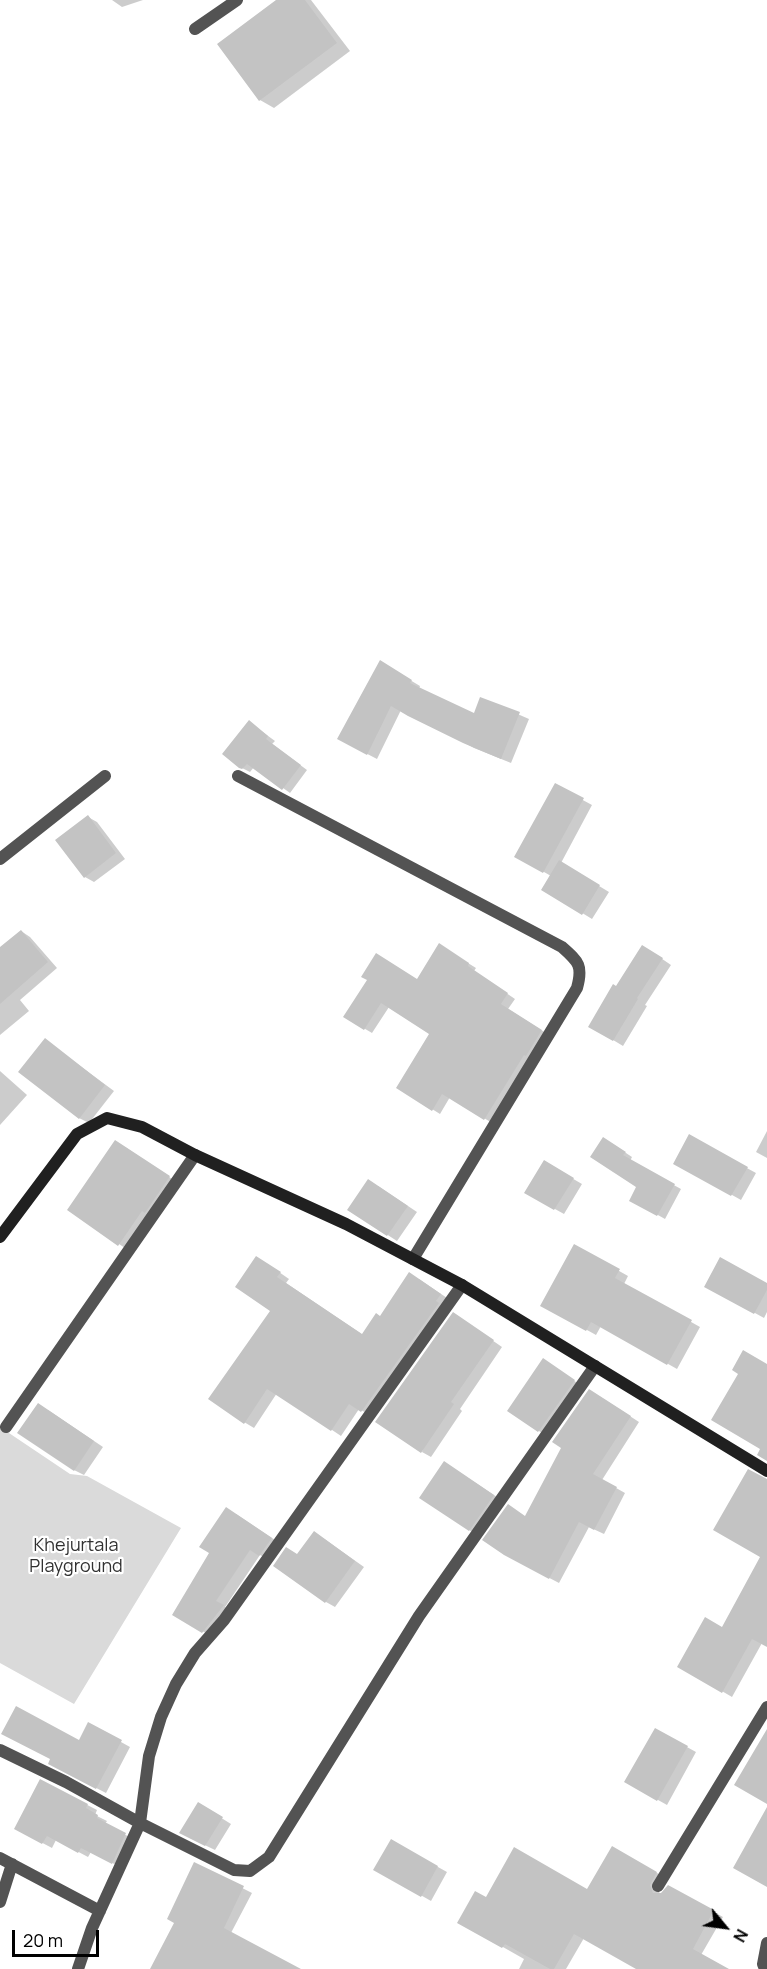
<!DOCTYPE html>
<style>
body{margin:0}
#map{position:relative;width:767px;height:1969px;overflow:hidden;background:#fff;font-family:Manrope,sans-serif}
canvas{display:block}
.north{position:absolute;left:695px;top:1897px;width:60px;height:60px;-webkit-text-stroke:4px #fff;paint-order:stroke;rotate:119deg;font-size:16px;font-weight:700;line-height:24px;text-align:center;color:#000}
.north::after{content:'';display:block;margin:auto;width:21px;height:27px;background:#000;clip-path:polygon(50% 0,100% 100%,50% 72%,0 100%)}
.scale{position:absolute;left:12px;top:1930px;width:87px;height:27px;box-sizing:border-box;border:3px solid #000;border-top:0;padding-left:8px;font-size:18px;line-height:21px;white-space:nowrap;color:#000;-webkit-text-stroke:4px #fff;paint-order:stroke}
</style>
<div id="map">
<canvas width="767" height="1969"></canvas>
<div class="north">N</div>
<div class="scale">20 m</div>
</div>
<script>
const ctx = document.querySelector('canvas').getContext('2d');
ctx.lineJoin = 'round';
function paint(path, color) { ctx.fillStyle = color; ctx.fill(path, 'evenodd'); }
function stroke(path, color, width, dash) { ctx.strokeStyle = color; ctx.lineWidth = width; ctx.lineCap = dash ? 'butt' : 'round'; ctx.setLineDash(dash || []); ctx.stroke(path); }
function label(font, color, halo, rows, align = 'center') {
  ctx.font = font + ' Manrope,sans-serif'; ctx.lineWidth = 4.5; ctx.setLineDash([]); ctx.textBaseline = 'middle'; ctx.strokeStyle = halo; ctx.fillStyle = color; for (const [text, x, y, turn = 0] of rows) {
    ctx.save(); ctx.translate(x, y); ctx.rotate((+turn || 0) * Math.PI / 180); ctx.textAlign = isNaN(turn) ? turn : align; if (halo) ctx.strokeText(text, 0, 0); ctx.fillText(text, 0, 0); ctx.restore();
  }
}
const green = new Path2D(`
 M 0,1427 L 70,1474 L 87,1476 L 181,1528 L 74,1704 L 0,1663 Z`);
const shadow = new Path2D(`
 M 112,0 L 143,0 L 122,7 Z
 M 278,0 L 311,0 L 350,51 L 274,108 L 260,100 Z
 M 380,662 L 420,686 L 419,689 L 474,715 L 481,698 L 529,719 L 511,763 L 474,748 L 401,710 L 377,759 L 348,744 Z
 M 249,722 L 275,741 L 272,744 L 307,770 L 290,793 L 254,767 L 250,772 L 240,767 Z
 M 555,785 L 592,805 L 561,863 L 609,892 L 592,919 L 543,889 L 551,876 L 516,856 Z
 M 88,817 L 97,822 L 125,859 L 94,882 L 85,877 Z
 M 21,931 L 30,937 L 57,968 L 20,1000 L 29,1011 L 0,1035 L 0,949 Z
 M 447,950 L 476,968 L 474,971 L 515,999 L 508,1009 L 549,1035 L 492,1123 L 450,1097 L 440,1114 L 432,1109 L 431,1034 L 389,1007 L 372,1033 L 345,1017 L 417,981 Z
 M 652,952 L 671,965 L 645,1005 L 647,1006 L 623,1046 L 590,1026 L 616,988 Z
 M 45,1040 L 114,1091 L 89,1123 L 79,1118 Z
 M 0,1071 L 27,1095 L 0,1125 Z
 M 767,1131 L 767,1158 L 756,1152 Z
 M 690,1137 L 756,1173 L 741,1200 L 675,1163 Z
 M 611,1143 L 632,1157 L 630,1161 L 681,1189 L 665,1219 L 631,1200 L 638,1187 Z
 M 125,1147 L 178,1183 L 128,1250 L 119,1244 Z
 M 544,1162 L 582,1184 L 564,1214 L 526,1193 Z
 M 378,1186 L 417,1212 L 397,1241 L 349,1210 Z
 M 575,1246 L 628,1276 L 624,1284 L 700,1327 L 677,1369 L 601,1326 L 596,1335 L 542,1305 Z
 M 266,1263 L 289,1279 L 286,1283 L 363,1335 L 419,1279 L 450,1300 L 372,1416 L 359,1409 L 341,1436 L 277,1393 L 254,1428 L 244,1422 L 272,1311 Z
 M 767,1284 L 767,1312 L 764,1318 L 706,1286 Z
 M 463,1320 L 502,1347 L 460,1409 L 462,1411 L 431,1457 L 422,1452 Z
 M 553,1366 L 583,1387 L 548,1437 L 509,1411 Z
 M 599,1396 L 639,1422 L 602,1480 L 625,1493 L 604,1534 L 589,1527 L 559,1583 L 515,1560 L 526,1517 L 563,1447 Z
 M 48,1410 L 103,1447 L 84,1475 L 74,1470 Z
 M 453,1468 L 503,1501 L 479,1535 L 469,1530 Z
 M 767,1499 L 767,1645 L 762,1643 L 732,1697 L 679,1666 L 722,1629 L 761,1558 Z
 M 236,1514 L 281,1544 L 269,1560 L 260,1555 L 225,1607 L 232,1612 L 212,1637 L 175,1614 Z
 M 323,1538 L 364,1567 L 335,1607 L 326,1602 L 298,1555 Z
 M 656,1730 L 696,1752 L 667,1805 L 626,1782 Z
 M 80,1742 L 121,1742 L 130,1747 L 106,1793 L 59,1769 Z
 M 41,1781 L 97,1810 L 95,1815 L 107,1821 L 105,1824 L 135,1840 L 122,1868 L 91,1852 L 88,1857 L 56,1840 L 52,1848 L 16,1829 Z
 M 199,1804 L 231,1824 L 215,1850 L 190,1838 Z
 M 391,1841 L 447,1872 L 431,1901 L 375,1869 Z
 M 612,1848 L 666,1878 L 659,1891 L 660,1895 L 669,1887 L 723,1917 L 701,1955 L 709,1969 L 639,1969 L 584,1938 L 566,1969 L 519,1969 L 524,1959 L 459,1922 L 487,1899 L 588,1891 Z
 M 195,1864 L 252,1893 L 212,1969 L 152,1969 L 176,1922 Z`);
const building = new Path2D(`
 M 276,0 L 305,0 L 337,43 L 259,101 L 217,44 Z
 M 380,660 L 412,680 L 410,683 L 474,713 L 480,697 L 520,712 L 501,759 L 463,743 L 408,716 L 391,706 L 367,755 L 337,739 Z
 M 249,720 L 268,736 L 266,739 L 301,765 L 282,790 L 247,764 L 242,769 L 239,768 L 222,754 Z
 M 555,783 L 584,798 L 543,873 L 514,857 Z
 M 88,815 L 116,853 L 84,878 L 55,840 Z
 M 559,860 L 600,885 L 582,915 L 541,890 Z
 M 21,930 L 48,962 L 0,1004 L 0,947 Z
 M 439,943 L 469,963 L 468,966 L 508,993 L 501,1004 L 542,1030 L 526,1056 L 524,1055 L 484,1120 L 442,1094 L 432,1111 L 396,1088 L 429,1034 L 381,1003 L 364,1030 L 343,1017 L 367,980 L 361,977 L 376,953 L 417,979 Z
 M 642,945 L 663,958 L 637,998 L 638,999 L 613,1041 L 588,1027 L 613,984 L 616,986 Z
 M 45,1038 L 105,1085 L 79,1119 L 18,1072 Z
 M 689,1134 L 748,1167 L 731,1196 L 673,1164 Z
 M 603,1137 L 626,1152 L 623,1155 L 675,1184 L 657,1216 L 629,1201 L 636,1187 L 590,1157 Z
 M 115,1140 L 170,1176 L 145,1213 L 142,1211 L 118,1246 L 67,1210 Z
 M 544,1160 L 574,1178 L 554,1210 L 524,1193 Z
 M 368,1179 L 408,1206 L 387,1236 L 347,1210 Z
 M 574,1244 L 620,1269 L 615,1278 L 692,1320 L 667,1365 L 591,1322 L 586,1331 L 540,1306 Z
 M 256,1256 L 281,1272 L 277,1277 L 362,1334 L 376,1313 L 380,1316 L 409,1272 L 441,1294 L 436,1301 L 439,1303 L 361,1412 L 349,1404 L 331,1431 L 267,1389 L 244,1424 L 208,1399 L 270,1311 L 235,1287 Z
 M 720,1257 L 767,1283 L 767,1290 L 754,1314 L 704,1287 Z
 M 453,1312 L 494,1340 L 451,1402 L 454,1404 L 421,1453 L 375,1422 Z
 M 743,1350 L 767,1364 L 767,1461 L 757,1455 L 760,1449 L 711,1420 L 738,1374 L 732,1370 Z
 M 543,1358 L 575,1380 L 538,1432 L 507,1411 Z
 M 589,1389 L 631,1416 L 593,1474 L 617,1487 L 594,1530 L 579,1522 L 549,1579 L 504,1555 L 482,1540 L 508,1504 L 525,1516 L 561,1448 L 552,1442 Z
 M 38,1403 L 94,1441 L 74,1471 L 17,1433 Z
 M 444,1461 L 494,1495 L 469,1531 L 419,1498 Z
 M 748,1469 L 767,1479 L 767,1647 L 752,1639 L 722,1693 L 677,1667 L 705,1617 L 722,1627 L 760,1557 L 713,1530 Z
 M 226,1507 L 272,1538 L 259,1556 L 250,1550 L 216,1601 L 224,1605 L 202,1633 L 172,1615 L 209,1553 L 199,1547 Z
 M 314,1531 L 355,1561 L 325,1603 L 273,1566 L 286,1547 L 297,1554 Z
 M 16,1706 L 79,1740 L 88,1722 L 122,1740 L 96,1789 L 48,1764 L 50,1759 L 1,1734 Z
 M 655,1728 L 688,1746 L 657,1801 L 624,1782 Z
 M 767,1729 L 767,1804 L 734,1785 Z
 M 40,1779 L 88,1804 L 86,1808 L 98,1815 L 97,1818 L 126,1833 L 112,1864 L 81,1848 L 78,1853 L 47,1836 L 42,1844 L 14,1829 Z
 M 198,1802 L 223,1817 L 205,1846 L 179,1833 Z
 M 767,1807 L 767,1887 L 733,1868 Z
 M 391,1839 L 438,1866 L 421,1897 L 373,1870 Z
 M 612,1846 L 657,1872 L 650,1885 L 653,1893 L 661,1893 L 668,1885 L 714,1910 L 693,1949 L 729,1969 L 636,1969 L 574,1934 L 554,1969 L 550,1969 L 505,1944 L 502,1948 L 457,1923 L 475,1891 L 486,1897 L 514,1847 L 587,1889 Z
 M 194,1862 L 244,1886 L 224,1928 L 301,1969 L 150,1969 L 174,1923 L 167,1919 Z`);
const street = new Path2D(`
 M 195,29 L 237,0
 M 238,776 L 562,947 C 579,962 583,966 577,988 L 413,1259
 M 0,859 L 105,776
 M 6,1427 L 195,1155
 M 0,1750 L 66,1782 L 140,1823 L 234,1870 L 250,1871 L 269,1857 L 419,1616 L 595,1366
 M 0,1858 L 100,1911
 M 658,1886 L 767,1707
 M 0,1902 L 12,1864
 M 78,1969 L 92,1928 L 140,1823 L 149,1756 L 161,1717 L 176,1684 L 195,1653 L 224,1620 L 462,1285
 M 765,1969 L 763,1964 L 767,1943`);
const secondary = new Path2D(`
 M 0,1237 L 77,1134 L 107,1118 L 142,1127 L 195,1155 L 346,1224 L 462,1285 L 767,1471`);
const parkNames = [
 ["Khejurtala",76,1546],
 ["Playground",76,1567]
];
paint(green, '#dadada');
paint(shadow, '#0003');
paint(building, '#c3c3c3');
stroke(street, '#535353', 12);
stroke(secondary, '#202020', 12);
label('18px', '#313131', '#fff', parkNames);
</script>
